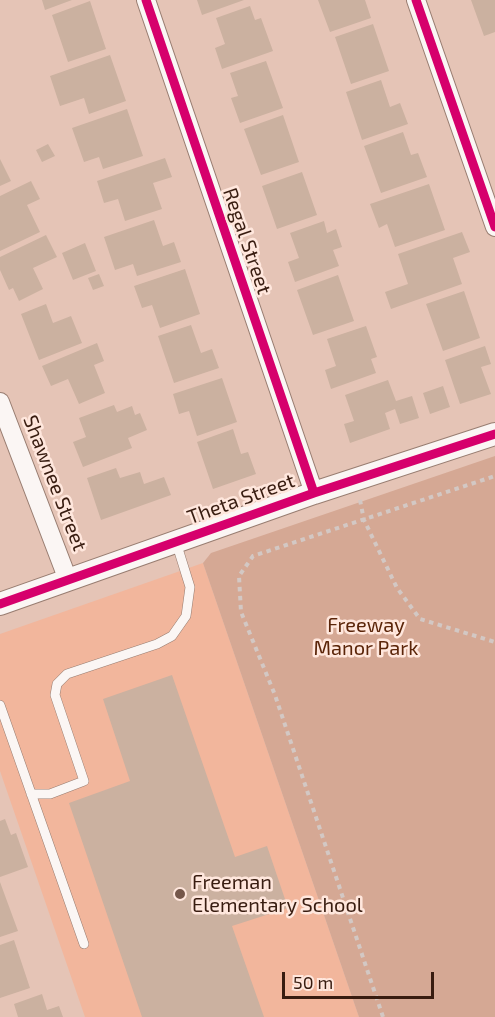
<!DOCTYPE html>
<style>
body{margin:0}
#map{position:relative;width:495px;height:1017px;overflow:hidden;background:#e5c4b6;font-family:"Exo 2",sans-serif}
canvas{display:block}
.scale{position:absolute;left:282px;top:972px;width:152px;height:27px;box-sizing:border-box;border:3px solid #381c10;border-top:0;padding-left:8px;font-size:18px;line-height:21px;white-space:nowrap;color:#381c10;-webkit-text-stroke:4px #ffe7dd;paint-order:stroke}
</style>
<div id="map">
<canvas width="495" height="1017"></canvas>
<div class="scale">50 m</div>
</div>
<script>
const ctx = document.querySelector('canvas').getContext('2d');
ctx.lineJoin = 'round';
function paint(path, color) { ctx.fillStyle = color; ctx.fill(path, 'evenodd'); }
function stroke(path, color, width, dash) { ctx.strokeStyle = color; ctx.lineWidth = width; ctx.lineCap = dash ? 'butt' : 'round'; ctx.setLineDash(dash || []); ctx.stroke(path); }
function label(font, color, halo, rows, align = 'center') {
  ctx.font = font + ' "Exo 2",sans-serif'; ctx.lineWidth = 5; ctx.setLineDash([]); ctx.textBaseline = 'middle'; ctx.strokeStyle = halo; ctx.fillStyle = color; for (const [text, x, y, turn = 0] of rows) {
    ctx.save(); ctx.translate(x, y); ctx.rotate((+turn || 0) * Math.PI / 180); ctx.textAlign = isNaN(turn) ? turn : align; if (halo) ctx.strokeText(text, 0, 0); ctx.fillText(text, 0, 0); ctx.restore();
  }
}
const built = new Path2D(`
 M 203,563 L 359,1017 L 85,1017 L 0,771 L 0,634 Z`);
const green = new Path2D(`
 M 495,456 L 495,1017 L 359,1017 L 203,563 L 211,553 Z`);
const building = new Path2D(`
 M 42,0 L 72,0 L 45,10 Z
 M 197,0 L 244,0 L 202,15 Z
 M 318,0 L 365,0 L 371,18 L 330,32 Z
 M 471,0 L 495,0 L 495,32 L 484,36 Z
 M 90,1 L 106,49 L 68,62 L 52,15 Z
 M 250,6 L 255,20 L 261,18 L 273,51 L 222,69 L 215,48 L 225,44 L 216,18 Z
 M 373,24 L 389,71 L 351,84 L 335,37 Z
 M 110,55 L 126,101 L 89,114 L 84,98 L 60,106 L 50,76 Z
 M 266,61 L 283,108 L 240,123 L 231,98 L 238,96 L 230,73 Z
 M 381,80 L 390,107 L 400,103 L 408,124 L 362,140 L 346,92 Z
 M 127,109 L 143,156 L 103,169 L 99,157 L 84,162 L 72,128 Z
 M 283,115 L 299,162 L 261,175 L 244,129 Z
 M 403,132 L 411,155 L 418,153 L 427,177 L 381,193 L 364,146 Z
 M 48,144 L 55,156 L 42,162 L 36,150 Z
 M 165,158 L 172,177 L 153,183 L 162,209 L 125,221 L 118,199 L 104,203 L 97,181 Z
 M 0,159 L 11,181 L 0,186 Z
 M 302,172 L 317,215 L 277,229 L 262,186 Z
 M 31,181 L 40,199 L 27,205 L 40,232 L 0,251 L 0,196 Z
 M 429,184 L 445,230 L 395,247 L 387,224 L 379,228 L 370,204 Z
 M 154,220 L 163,246 L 174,242 L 181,262 L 137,276 L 133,264 L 115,270 L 104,237 Z
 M 324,221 L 327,233 L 336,229 L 342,247 L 333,250 L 339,266 L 295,282 L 288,262 L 299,258 L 290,233 Z
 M 462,232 L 470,252 L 453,258 L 462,284 L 391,309 L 385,292 L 408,284 L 398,254 Z
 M 46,235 L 57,257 L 33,268 L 43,289 L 19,301 L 13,288 L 9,290 L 0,270 L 0,257 Z
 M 85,243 L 96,271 L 73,280 L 62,253 Z
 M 185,269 L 200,314 L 160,328 L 152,305 L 142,308 L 134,286 Z
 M 99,274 L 104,286 L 93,290 L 88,278 Z
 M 338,275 L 354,321 L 313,335 L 297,290 Z
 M 464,291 L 480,338 L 443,351 L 426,304 Z
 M 46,304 L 53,323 L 71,316 L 82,343 L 39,360 L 21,314 Z
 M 191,325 L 201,353 L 212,349 L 219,368 L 174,383 L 158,336 Z
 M 366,326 L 377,357 L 371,359 L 376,373 L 331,389 L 325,370 L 336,366 L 327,339 Z
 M 97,343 L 104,361 L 94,365 L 105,393 L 79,404 L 68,379 L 51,386 L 42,366 Z
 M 485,346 L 491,364 L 481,367 L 491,394 L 460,404 L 445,360 Z
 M 222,378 L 237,422 L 197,436 L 189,411 L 179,414 L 173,394 Z
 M 388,380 L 396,401 L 412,396 L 419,418 L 400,424 L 395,409 L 385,413 L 390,429 L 350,443 L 344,424 L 354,421 L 345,395 Z
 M 443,386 L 450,407 L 430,414 L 423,393 Z
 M 114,405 L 117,412 L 132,406 L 135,415 L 140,413 L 147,430 L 128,438 L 132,448 L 83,467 L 73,442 L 86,437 L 79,418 Z
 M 233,429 L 241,454 L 248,452 L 256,474 L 213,489 L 197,442 Z
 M 116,468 L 120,478 L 140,472 L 144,484 L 164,477 L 171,495 L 101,520 L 87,478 Z
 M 172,675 L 235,857 L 267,846 L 288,908 L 232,926 L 264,1017 L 142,1017 L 69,803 L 130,781 L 103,699 Z
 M 5,819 L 11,835 L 16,833 L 28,867 L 0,877 L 0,821 Z
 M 0,882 L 18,931 L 0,937 Z
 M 14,940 L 30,988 L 0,998 L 0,945 Z
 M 42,994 L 47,1010 L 59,1006 L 63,1017 L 18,1017 L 14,1004 Z`);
const path = new Path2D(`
 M 360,500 L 364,520 L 397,588 L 420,619 L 495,642
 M 383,1017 L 275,695 L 241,612 L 239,576 L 253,556 L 495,476`);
const service = new Path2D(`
 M 0,705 L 84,944
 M 31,794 L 50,794 L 84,781 L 55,695 L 57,684 L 67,674 L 157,644 L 172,636 L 186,616 L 190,587 L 176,542`);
const minor = new Path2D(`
 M 146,0 L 314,493
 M 416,0 L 495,227
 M 0,402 L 68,580`);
const tertiary = new Path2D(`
 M 0,604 L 314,493 L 495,434`);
const cycleway = new Path2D(`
 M 146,0 L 314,493
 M 416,0 L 495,227
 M 0,604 L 314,493 L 495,434`);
const markers = [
 [180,894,6,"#75574a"]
];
const streetNames = [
 ["Regal Street",247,241,71],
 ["Shawnee Street",55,483,69],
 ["Theta Street",241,499,-20]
];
const parkNames = [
 ["Freeway",366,625],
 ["Manor Park",366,648]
];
const poiNames = [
 ["Freeman",192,882],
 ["Elementary School",192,905]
];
paint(built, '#f2b69c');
paint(green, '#d5a894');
paint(building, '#cbb1a0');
stroke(service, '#987d71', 10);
stroke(minor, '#987d71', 20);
stroke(tertiary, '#987d71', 24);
stroke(path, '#d3c8c4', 4, [4.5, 4.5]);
stroke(service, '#fbf6f4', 9);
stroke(minor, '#fbf6f4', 18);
stroke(tertiary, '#fbf6f4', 22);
stroke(cycleway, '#d6006c', 9);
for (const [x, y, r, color] of markers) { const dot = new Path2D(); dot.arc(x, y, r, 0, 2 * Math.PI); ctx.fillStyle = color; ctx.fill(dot); stroke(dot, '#ffe7dd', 2); }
label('20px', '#381c10', '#ffe7dd', streetNames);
label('20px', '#5b2509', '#ffe7dd', parkNames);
label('20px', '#381c10', '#ffe7dd', poiNames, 'left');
</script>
